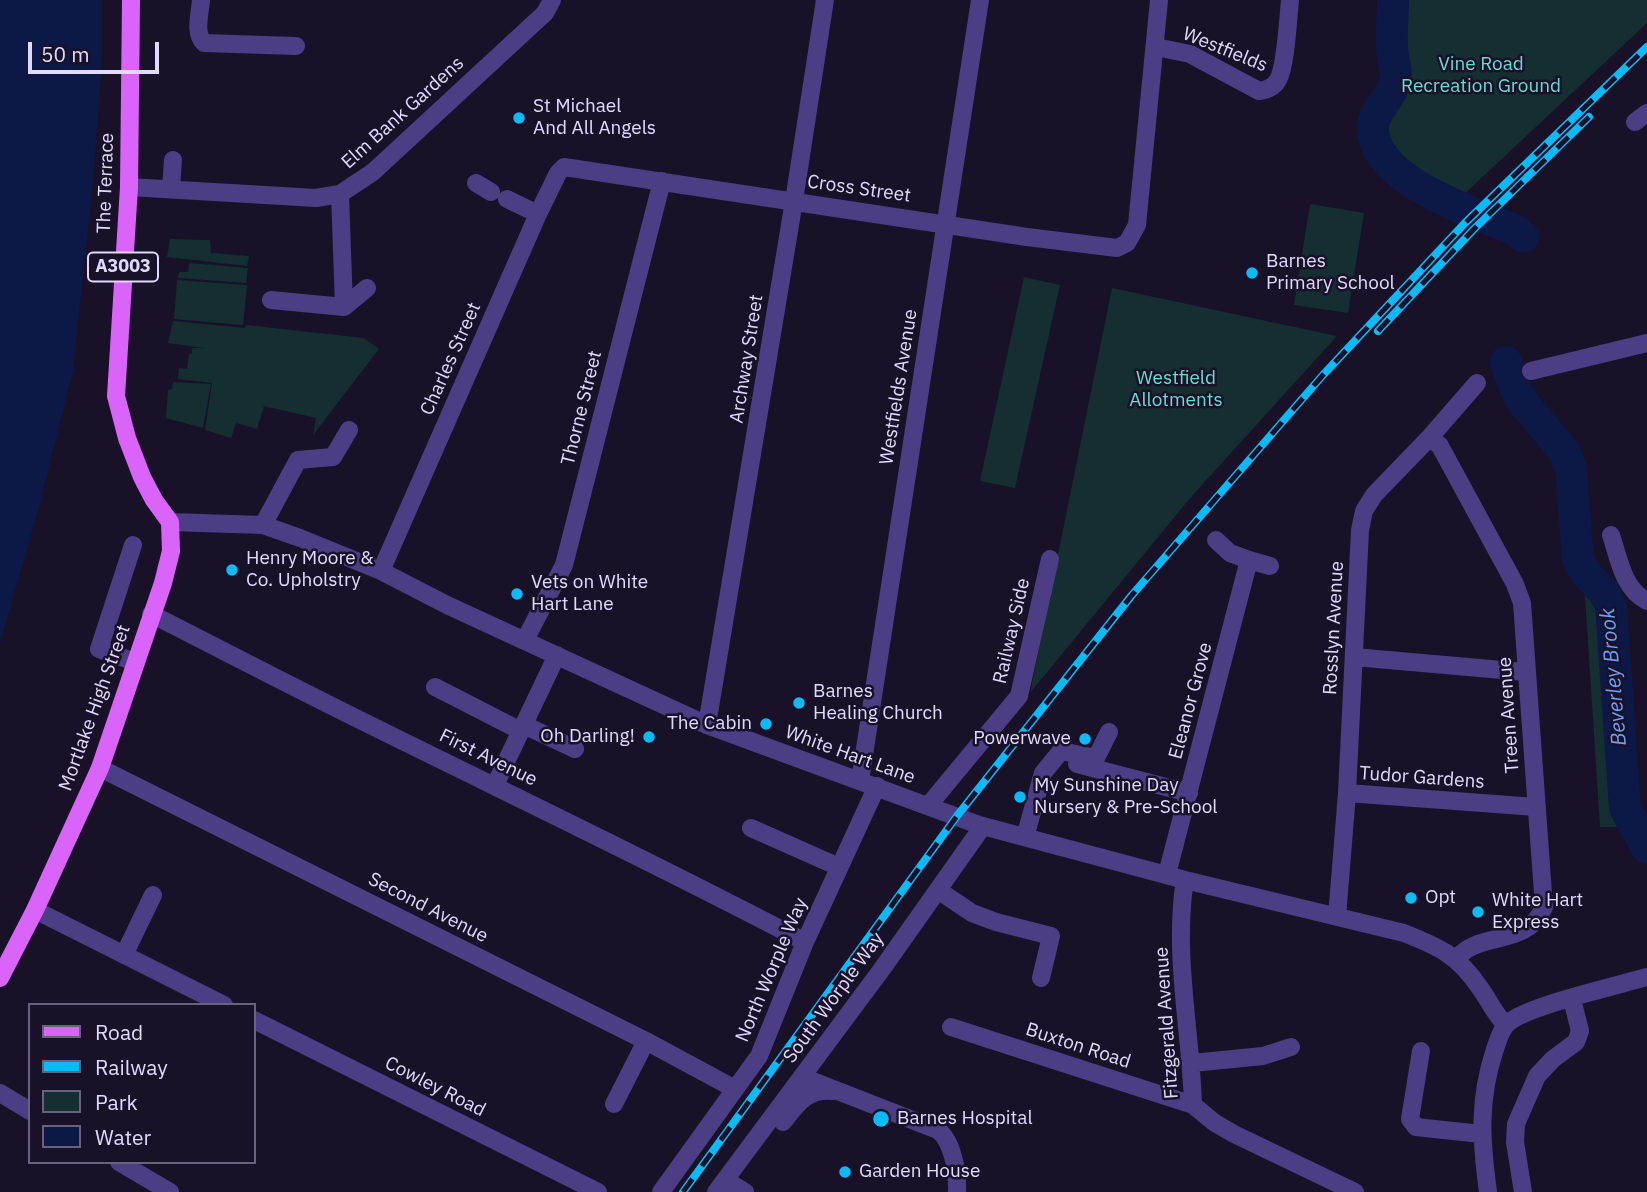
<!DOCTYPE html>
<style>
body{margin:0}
#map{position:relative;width:1647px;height:1192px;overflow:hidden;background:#191128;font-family:"IBM Plex Sans",sans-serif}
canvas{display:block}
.legend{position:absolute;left:28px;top:1003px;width:228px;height:161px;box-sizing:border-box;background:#191128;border:2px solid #6a617e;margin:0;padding:9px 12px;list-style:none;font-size:21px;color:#e3d9fe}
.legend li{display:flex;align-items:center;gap:14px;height:35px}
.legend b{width:35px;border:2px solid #6a617e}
.scale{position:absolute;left:28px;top:42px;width:131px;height:32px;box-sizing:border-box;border:4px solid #e3d9fe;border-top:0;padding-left:9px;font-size:21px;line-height:24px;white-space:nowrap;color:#e3d9fe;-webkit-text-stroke:5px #191128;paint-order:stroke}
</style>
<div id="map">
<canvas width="1647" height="1192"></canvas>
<ul class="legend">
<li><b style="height:9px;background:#da64fa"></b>Road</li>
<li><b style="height:9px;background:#0bbaf8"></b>Railway</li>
<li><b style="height:19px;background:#142e32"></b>Park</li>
<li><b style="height:19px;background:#0c1846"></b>Water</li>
</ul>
<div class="scale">50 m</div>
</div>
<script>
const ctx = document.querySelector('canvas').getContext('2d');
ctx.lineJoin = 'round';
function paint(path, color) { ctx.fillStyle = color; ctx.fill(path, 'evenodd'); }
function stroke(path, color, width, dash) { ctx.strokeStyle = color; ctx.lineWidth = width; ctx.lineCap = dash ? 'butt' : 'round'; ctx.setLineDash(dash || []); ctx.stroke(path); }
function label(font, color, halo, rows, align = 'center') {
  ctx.font = font + ' "IBM Plex Sans",sans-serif'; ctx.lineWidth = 5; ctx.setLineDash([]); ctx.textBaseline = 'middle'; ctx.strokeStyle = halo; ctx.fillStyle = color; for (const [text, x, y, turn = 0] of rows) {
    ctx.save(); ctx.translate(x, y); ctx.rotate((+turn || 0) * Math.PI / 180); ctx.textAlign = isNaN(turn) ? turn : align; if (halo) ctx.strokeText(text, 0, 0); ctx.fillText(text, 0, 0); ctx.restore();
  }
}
const green = new Path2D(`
 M 1402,0 L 1647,0 L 1647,23 L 1459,199 C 1435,188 1375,160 1383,124 C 1386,111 1399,104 1403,92 C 1409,77 1403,59 1401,44 C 1400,29 1402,14 1402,0 Z
 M 1310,204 L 1364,213 L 1348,313 L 1294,305 Z
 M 170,239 L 210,240 L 211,253 L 249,256 L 247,266 L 167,257 Z
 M 189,263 L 248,268 L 246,283 L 178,278 L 179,272 L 188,272 Z
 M 1024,277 L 1060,285 L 1015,488 L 980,481 Z
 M 177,280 L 247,285 L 243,325 L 174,319 Z
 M 1112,288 L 1337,336 L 1191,497 L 1030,693 Z
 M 173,321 L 245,328 L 246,325 L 364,338 L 379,349 L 313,435 L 316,418 L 264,406 L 257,429 L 236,423 L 231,438 L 205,430 L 212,383 L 178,379 L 179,368 L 187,369 L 189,354 L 192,354 L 192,348 L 204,348 L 168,343 Z
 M 173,382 L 211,384 L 203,428 L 166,418 L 168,390 L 172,389 Z
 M 1584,581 L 1608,608 L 1622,827 L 1600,827 Z`);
const water = new Path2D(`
 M 0,0 L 102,0 L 102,61 L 94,172 L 73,370 L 36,518 L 0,643 Z`);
const stream = new Path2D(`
 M 1363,138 L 1369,143 L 1375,144`);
const river = new Path2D(`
 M 1393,0 C 1393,16 1391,32 1392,48 C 1393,60 1398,72 1394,85 C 1389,100 1374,110 1373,127 C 1371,181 1476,213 1517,231 L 1523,237
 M 1506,362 L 1516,391 L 1525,405 L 1564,451 L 1571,468 L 1578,560 L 1587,575 L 1602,590 L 1611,605 L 1625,808 L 1647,848`);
const minor = new Path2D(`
 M 201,0 C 200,14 194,33 204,43 L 296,46
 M 1156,47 L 1190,54 L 1259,91 C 1267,90 1274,87 1278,80 C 1286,66 1288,18 1290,0
 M 1635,122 L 1647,113
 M 476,183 L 491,192
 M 129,187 L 316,198 L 340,194 L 373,172 L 545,13 L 552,0
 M 171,189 L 173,160
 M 340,194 L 344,307
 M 507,199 L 538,214
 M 271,300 L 344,307 L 367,288
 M 1531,371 L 1647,343
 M 1430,437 L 1440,446 L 1515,584 L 1522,603 L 1544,907 C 1527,948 1481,930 1457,958
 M 170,522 L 263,525 L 300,538 L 381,571 L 447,605 L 707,725 L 979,825 L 1185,880 L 1404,933 C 1439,947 1458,955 1480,988 C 1489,1000 1495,1015 1506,1025
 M 263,525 L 298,460 L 333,457 L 349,430
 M 1611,535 C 1619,559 1623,589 1647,601
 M 1216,540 L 1230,553 L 1249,560
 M 133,545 L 99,649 L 135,662
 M 381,571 L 538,214 L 558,173 L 564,167 L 1027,237 L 1117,248 L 1127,243 L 1137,225 L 1159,0
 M 151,614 C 222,650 293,687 364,722 C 511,795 659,865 805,942
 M 525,640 L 564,565 L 662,181
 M 1354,657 L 1525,672
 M 435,687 L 521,731
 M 524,725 L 575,749
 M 707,725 L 794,201 L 825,0
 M 1077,764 L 1189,793
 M 100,768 L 646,1041 L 735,1089
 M 860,781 L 980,0
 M 495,785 L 557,655
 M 1347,793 L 1536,807
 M 928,806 L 1019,696 L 1050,559
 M 751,828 L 839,867
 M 1025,837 L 1043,773 L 1061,751 L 1096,758 L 1109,732
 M 1167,874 L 1249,560 L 1270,566
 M 1185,880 C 1173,953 1191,1032 1193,1105 L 1215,1123 L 1234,1134 L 1355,1192
 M 938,890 L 972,913 L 996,922 L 1051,936 L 1041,978
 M 35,910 L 224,1005
 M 1337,917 L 1347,793 L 1360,530 L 1364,511 L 1374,495 L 1430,437 L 1477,383
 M 124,955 L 153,895
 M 254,1020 L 598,1192
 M 951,1027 L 1193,1105
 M 1421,1051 L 1410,1119 L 1416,1127 L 1481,1134
 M 1192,1063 L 1263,1056 L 1291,1047
 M 802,1077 L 938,1130 C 953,1142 958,1173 957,1192
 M 0,1093 L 30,1111
 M 614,1104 L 646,1041
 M 783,1122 C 797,1104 808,1088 833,1091
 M 119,1162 L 170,1192
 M 725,1180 L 745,1192
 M 661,1192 L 759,1056 L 805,942 L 877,786
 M 716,1192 L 882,969 L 983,826
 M 1488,1192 C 1481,1140 1478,1100 1495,1049 C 1498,1041 1500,1032 1506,1025 C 1521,1007 1620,985 1647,977
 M 1523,1192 L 1515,1142 L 1516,1124 L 1537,1076 L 1553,1059 L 1576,1042 L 1580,1031 L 1572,999`);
const major = new Path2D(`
 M 0,978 L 35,910 L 100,768 L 163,583 L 171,551 L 170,522 L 154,500 L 142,477 L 127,438 L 116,396 L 129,187 L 131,0`);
const rail = new Path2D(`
 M 1378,331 L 1474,229 L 1589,117
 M 683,1192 L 957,816 L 1132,595 L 1323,375 L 1465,223 L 1647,47`);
const markers = [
 [519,118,7,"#0bbaf8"],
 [1252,273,7,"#0bbaf8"],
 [232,570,7,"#0bbaf8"],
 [517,594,7,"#0bbaf8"],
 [799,703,7,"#0bbaf8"],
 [766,724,7,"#0bbaf8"],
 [649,737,7,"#0bbaf8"],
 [1085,739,7,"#0bbaf8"],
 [1020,797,7,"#0bbaf8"],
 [1411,898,7,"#0bbaf8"],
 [1478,912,7,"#0bbaf8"],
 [881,1119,9,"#0bbaf8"],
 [845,1172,7,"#0bbaf8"]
];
const shields = [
 [123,267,70]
];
const shieldNames = [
 ["A3003",123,267]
];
const streetNames = [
 ["Westfields",1225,50,22],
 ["Elm Bank Gardens",403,113,-42],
 ["The Terrace",106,183,-88],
 ["Cross Street",859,189,8],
 ["Charles Street",451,359,-66],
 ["Archway Street",747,359,-81],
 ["Westfields Avenue",899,387,-81],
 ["Thorne Street",582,408,-76],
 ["Rosslyn Avenue",1334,628,-87],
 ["Railway Side",1012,631,-77],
 ["Eleanor Grove",1191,701,-75],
 ["Mortlake High Street",95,708,-70],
 ["Treen Avenue",1509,715,-94],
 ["White Hart Lane",850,755,20],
 ["First Avenue",488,758,26],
 ["Tudor Gardens",1422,778,4],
 ["Second Avenue",428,908,27],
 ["North Worple Way",772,970,-67],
 ["South Worple Way",834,998,-54],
 ["Fitzgerald Avenue",1167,1023,-94],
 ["Buxton Road",1078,1046,18],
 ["Cowley Road",435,1087,27]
];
const parkNames = [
 ["Vine Road",1481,65],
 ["Recreation Ground",1481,87],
 ["Westfield",1176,379],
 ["Allotments",1176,401]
];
const poiNames = [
 ["St Michael",533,107],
 ["And All Angels",533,129],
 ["Barnes",1266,262],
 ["Primary School",1266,284],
 ["Henry Moore &",246,559],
 ["Co. Upholstry",246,581],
 ["Vets on White",531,583],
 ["Hart Lane",531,605],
 ["Barnes",813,692],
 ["Healing Church",813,714],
 ["The Cabin",752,724,"right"],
 ["Oh Darling!",635,737,"right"],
 ["Powerwave",1071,739,"right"],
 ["My Sunshine Day",1034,786],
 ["Nursery & Pre-School",1034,808],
 ["Opt",1425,898],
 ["White Hart",1492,901],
 ["Express",1492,923],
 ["Barnes Hospital",897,1119],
 ["Garden House",859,1172]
];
const waterNames = [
 ["Beverley Brook",1614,677,-95]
];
paint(green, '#142e32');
paint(water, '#0c1846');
stroke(stream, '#0c1846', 5);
stroke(river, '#0c1846', 32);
stroke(minor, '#4c3d85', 18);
stroke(major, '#da64fa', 18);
stroke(rail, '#0bbaf8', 8);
stroke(rail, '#191128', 5, [16]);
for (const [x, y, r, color] of markers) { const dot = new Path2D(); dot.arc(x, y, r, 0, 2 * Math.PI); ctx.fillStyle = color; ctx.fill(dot); stroke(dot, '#191128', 2.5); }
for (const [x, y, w] of shields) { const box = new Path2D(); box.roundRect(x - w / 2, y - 14.5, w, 29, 5); ctx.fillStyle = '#191128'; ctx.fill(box); stroke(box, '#e3d9fe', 2); }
label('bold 18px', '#e3d9fe', null, shieldNames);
label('19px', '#e3d9fe', '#191128', streetNames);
label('19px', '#66ddd2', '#191128', parkNames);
label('19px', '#e3d9fe', '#191128', poiNames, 'left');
label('italic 21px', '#6aa1fa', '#191128', waterNames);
</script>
